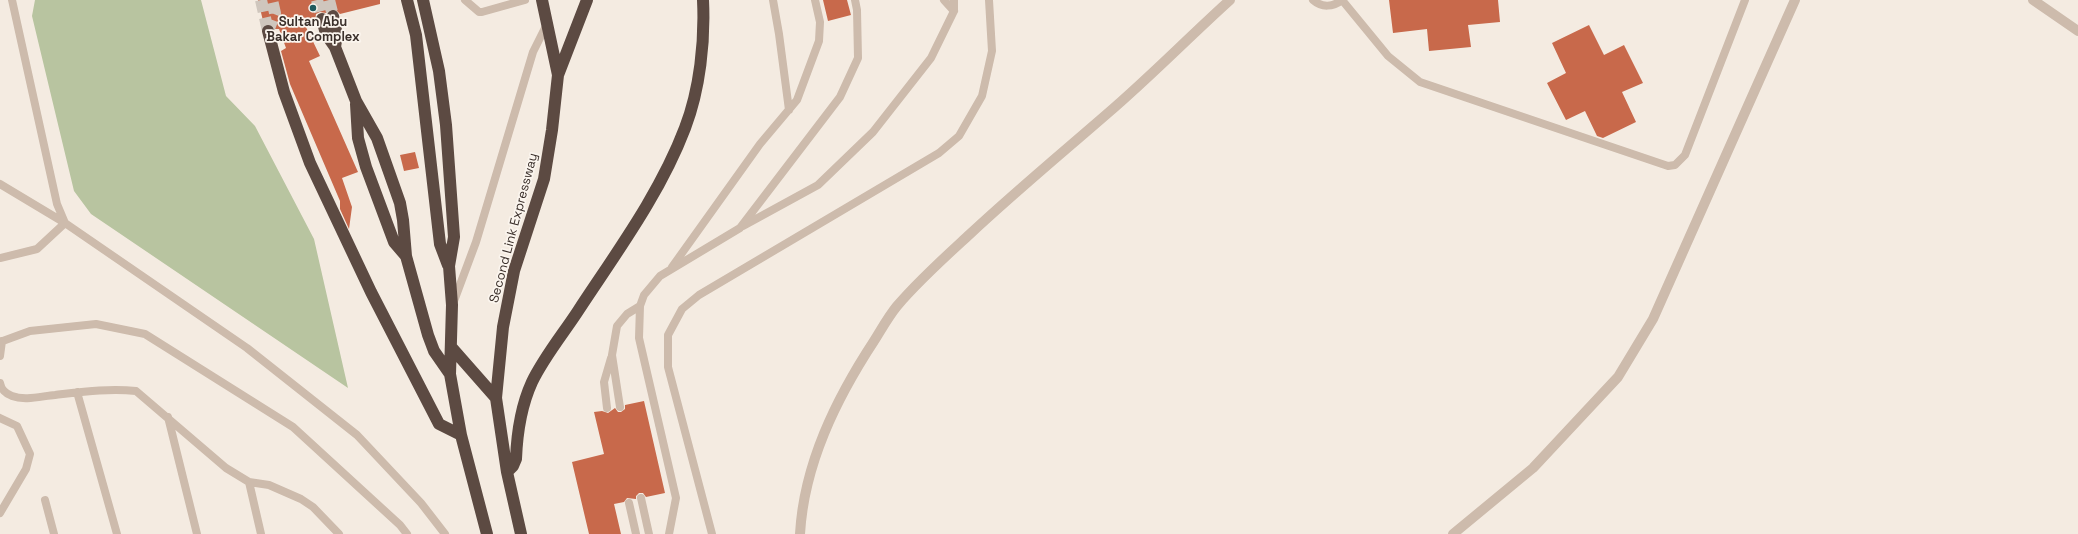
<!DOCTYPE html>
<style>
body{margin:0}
canvas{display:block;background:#f4ebe1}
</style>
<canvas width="2078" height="534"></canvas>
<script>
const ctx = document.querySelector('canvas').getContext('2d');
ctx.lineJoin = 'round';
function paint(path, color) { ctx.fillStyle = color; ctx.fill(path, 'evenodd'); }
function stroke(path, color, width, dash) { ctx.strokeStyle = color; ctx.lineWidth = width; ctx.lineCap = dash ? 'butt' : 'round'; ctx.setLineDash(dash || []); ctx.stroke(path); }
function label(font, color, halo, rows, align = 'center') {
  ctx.font = font + ' "Space Grotesk",sans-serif'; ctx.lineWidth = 3.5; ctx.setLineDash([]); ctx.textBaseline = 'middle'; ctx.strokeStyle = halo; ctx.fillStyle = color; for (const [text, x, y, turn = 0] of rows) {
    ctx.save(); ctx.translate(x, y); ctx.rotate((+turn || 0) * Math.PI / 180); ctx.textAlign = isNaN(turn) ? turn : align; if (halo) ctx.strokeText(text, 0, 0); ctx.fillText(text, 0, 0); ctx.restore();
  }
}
const green = new Path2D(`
 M 35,0 L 201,0 L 226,96 L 255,126 L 314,239 L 348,388 L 91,214 L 74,191 L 32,16 Z`);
const building = new Path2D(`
 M 258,0 L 380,0 L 380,4 L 340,14 L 335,9 L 331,9 L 326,13 L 320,12 L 316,14 L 315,21 L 304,23 L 320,56 L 309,61 L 358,172 L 342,178 L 352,207 L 349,229 L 340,209 L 340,201 L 290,84 L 281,51 L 286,48 L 279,29 L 275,29 L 270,24 L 264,25 Z
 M 823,0 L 847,0 L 851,15 L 828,21 Z
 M 1389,0 L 1498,0 L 1500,22 L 1468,25 L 1471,47 L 1429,51 L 1427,29 L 1393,33 Z
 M 1589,25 L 1604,55 L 1624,45 L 1643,83 L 1622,92 L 1636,122 L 1603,138 L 1597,136 L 1585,111 L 1566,120 L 1547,83 L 1566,73 L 1552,43 Z
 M 415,152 L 419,168 L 404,171 L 400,155 Z
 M 644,401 L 665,493 L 646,497 L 643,493 L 639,493 L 636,496 L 636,499 L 627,498 L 624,502 L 614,504 L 621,534 L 589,534 L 572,462 L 604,454 L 594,412 L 602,411 L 608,413 L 615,408 L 618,412 L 621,412 L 625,409 L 625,405 Z`);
const motorwayTunnel = new Path2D(`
 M 261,0 L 268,31
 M 317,0 L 322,19
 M 329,0 L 333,16
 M 268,31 L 275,13 L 272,0`);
const service = new Path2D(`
 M 12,0 L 57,204 L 65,223
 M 465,0 L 479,12 L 482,12 L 525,0
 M 773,0 L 779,34 L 789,110
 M 944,0 L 954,11
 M 1313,0 C 1322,8 1333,7 1342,0 L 1388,56 L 1420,82 L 1668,166 L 1675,165 L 1685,155 L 1745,0
 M 0,184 L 65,223 L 247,348 L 357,435 L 421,503 L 445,534
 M 743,226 L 818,185 L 873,132 L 931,58 L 954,11 L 954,0
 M 0,258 L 37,249 L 65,223
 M 672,267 L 760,144 L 797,100 L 819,41 L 820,22 L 815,0
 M 454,301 L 476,242 L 533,52 L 547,24
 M 640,306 L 639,338 L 676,498 L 669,534
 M 0,342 L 30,331 L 96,324 L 145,334 L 293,427 L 400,525 L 407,534
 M 0,356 L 2,341
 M 0,383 C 1,389 6,394 12,396 C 25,401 42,396 55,395 C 81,392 109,388 136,391 L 226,468 L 249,482 L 269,485 L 301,499 L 313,507 L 339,534
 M 77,392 L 117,534
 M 620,407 L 612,355 L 617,326 L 627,314 L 640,306 L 644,295 L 660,276 L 740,228 L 840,97 L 858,58 L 857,10 L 855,0
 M 607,408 L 604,382 L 611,358
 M 168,417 L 197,534
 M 0,418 L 17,426 L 30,454 L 26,469 L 0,513
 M 249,482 L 261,534
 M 641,498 L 649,534
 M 45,500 L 54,534
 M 629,503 L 636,534
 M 712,534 L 668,367 L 668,335 L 682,309 L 699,295 L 939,153 L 959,136 L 982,96 L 992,51 L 989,0`);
const minor = new Path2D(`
 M 2033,0 L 2078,31
 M 1453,534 L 1533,468 L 1618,377 L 1653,319 L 1795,0`);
const tertiary = new Path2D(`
 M 800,534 C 804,464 836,399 874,341 C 881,330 888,317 897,306 C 919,280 945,257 970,234 C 1015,192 1062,153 1108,113 C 1150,77 1189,37 1230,0`);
const motorway = new Path2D(`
 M 407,0 L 416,35 L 440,244 L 448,265
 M 423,0 L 439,71 L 446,125 L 454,237 L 449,266 L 452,305 L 450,374 L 461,435 L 487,534
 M 333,16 L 337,35 L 335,47 L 356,101 L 377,138 L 400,203 L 403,220 L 406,256 L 428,335 L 434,351 L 450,374
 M 322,19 L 326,34 L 335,47
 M 268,31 L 284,92 L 310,163 L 371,292 L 439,424 L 461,435
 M 558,75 L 587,0
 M 356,104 L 358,138 L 366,167 L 394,242 L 406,256
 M 452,348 L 496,398
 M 507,472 L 513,466 L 516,459 C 517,433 521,406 532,382 C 544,357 563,334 578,311 C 616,253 660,194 685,128 C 700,89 705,41 703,0
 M 521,534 L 507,472 L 496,398 L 503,327 L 514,271 L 544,179 L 552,130 L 558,75 L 542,0`);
const markers = [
 [313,8,4,"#1f5a5e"]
];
const poiNames = [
 ["Sultan Abu",313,22],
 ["Bakar Complex",313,37]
];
const streetNames = [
 ["Second Link Expressway",514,228,-75]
];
paint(green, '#b8c4a0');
paint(building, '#c8694b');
stroke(motorwayTunnel, '#cfc6bd', 12, [12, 6]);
stroke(service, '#cdbbac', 8);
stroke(minor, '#cdbbac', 10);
stroke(tertiary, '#cdbbac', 10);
stroke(motorway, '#5c4a42', 12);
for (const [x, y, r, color] of markers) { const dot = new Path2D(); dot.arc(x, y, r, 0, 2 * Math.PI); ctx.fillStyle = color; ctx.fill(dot); stroke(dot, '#fbf5ee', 1.5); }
label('bold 13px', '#3b302b', '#fbf5ee', poiNames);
label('13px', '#3b302b', '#fbf5ee', streetNames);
</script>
